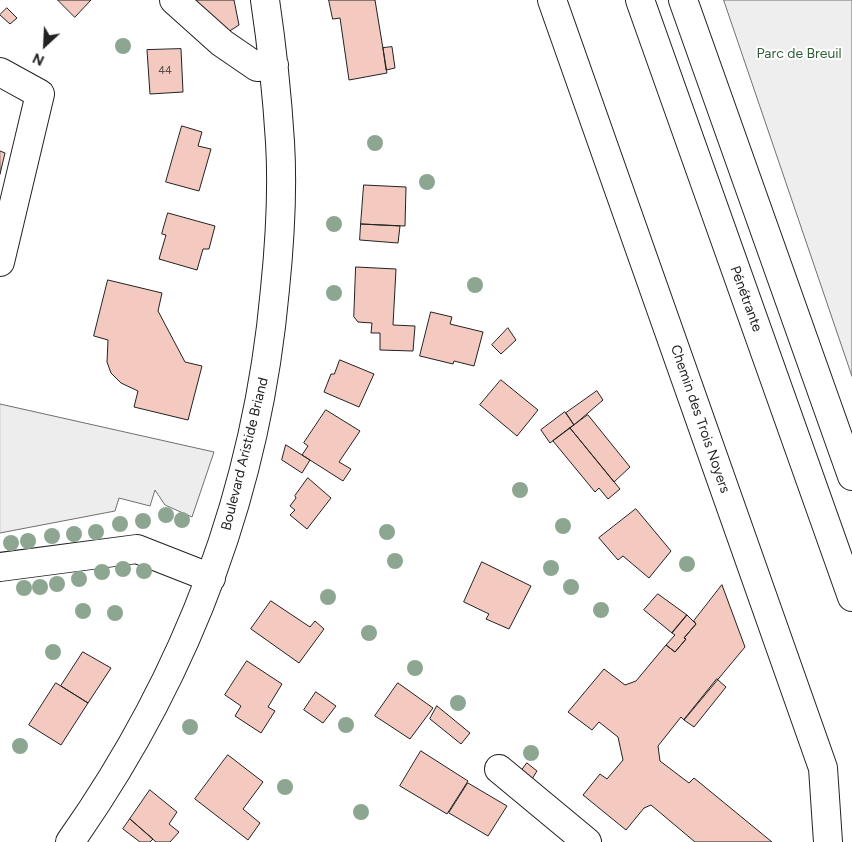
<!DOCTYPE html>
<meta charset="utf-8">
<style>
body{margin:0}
#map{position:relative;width:852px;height:842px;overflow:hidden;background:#fff;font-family:Figtree,sans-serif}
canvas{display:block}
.north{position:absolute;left:20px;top:20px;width:50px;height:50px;-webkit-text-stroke:4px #fff;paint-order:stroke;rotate:205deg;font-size:14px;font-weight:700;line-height:20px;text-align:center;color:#222}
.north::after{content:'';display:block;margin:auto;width:18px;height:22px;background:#222;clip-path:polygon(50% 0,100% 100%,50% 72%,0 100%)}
</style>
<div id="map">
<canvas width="852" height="842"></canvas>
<div class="north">N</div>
</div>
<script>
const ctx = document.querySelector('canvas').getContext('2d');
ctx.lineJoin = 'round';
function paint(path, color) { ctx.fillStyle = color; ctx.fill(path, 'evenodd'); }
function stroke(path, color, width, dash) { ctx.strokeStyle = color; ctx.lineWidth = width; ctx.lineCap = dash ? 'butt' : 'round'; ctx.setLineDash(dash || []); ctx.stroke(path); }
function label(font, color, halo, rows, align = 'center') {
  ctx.font = font + ' Figtree,sans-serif'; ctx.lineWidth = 4; ctx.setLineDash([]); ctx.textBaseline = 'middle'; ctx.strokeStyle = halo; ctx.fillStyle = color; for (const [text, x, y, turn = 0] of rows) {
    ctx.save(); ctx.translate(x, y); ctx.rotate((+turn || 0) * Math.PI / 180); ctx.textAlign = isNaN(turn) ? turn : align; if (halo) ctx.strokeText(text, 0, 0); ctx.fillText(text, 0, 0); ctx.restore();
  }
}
const green = new Path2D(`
 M 724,0 L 852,0 L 852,376 Z`);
const parking = new Path2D(`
 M 0,404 L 214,452 L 192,517 L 165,505 L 155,490 L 150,506 L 119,498 L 115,511 L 0,533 Z`);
const building = new Path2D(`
 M 58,0 L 91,0 L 75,17 Z
 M 189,0 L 234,0 L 239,25 L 225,34 Z
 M 329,0 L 375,0 L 387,73 L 349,80 L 340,18 L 333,19 Z
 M 7,8 L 17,18 L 10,24 L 0,15 Z
 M 392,47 L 395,68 L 386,70 L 383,48 Z
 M 181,49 L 183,92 L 150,94 L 147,50 Z
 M 182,126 L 202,132 L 198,146 L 211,149 L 199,191 L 166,182 Z
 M 0,151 L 5,153 L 0,174 Z
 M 364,185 L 406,187 L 405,226 L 361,224 Z
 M 168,213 L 215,226 L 209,249 L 203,249 L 197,270 L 159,259 L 166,235 L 162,234 Z
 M 361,224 L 400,226 L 398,243 L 360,240 Z
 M 356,267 L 396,269 L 393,325 L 415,326 L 413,351 L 380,350 L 380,333 L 371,333 L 372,323 L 358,322 L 354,317 Z
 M 108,280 L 162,293 L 158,311 L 185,362 L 202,366 L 188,420 L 134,407 L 138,391 L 121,383 L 111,373 L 107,362 L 108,340 L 94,336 Z
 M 431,312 L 452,317 L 450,324 L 483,332 L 474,366 L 454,361 L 453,364 L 420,356 Z
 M 508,328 L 516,340 L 501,354 L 492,345 Z
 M 340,360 L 374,374 L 359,407 L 324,392 L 331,374 L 334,374 Z
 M 501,380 L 538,410 L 517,436 L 480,405 Z
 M 597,391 L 603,400 L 574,425 L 566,413 Z
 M 326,410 L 360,431 L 339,462 L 351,469 L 343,481 L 302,455 L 308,446 L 304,443 Z
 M 565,412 L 574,425 L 550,443 L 541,430 Z
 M 588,415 L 630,467 L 614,482 L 570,428 Z
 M 570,428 L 620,489 L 608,499 L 599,488 L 595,492 L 553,441 Z
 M 286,445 L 310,460 L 302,473 L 282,460 Z
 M 308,478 L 331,498 L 307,529 L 290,515 L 295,510 L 290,506 L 296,498 L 295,496 Z
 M 636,509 L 671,551 L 649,578 L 623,556 L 618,560 L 599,538 Z
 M 482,562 L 531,586 L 509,629 L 486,619 L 489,614 L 464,602 Z
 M 722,585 L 745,647 L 684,720 L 681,717 L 658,746 L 660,761 L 689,783 L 694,778 L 772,842 L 695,842 L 651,805 L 644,808 L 626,830 L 583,795 L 600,774 L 607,779 L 623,760 L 618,737 L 599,722 L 592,730 L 568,712 L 604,669 L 625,685 L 636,681 L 666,645 L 675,652 L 686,639 L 684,638 L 696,624 L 694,621 Z
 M 658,594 L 687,615 L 672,633 L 644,610 Z
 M 271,601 L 310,627 L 315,621 L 324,629 L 299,663 L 251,629 Z
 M 687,615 L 696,624 L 684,638 L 686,639 L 675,652 L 666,645 L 675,635 L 672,633 Z
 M 83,652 L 111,668 L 88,703 L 61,686 Z
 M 247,661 L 282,684 L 268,707 L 275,711 L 261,733 L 235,716 L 241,706 L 225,695 Z
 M 717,679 L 726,687 L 694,727 L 684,720 Z
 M 56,683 L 88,703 L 61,745 L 29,725 Z
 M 398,683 L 433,708 L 410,739 L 375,716 Z
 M 316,692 L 336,706 L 323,723 L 304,710 Z
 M 437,706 L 470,733 L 461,744 L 430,719 Z
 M 421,751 L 468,781 L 447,814 L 400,786 Z
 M 228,755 L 263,782 L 243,809 L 260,823 L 248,840 L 195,799 Z
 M 527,763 L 537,771 L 532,779 L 522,770 Z
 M 468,783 L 507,806 L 488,836 L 449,813 Z
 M 150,790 L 177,812 L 169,824 L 179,832 L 170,842 L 156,842 L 130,819 Z
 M 130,819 L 153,839 L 150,842 L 140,842 L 123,829 Z`);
const minor = new Path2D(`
 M 174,0 L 222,43 L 257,67 L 274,65
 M 552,0 L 823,768 L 828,842
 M 0,72 L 40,94 L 0,262
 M 0,567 L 137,549 L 211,578
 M 499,769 L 587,842
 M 70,842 C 187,676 257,491 275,289 C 280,240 283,191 280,142 C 277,94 272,47 265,0`);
const major = new Path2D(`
 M 640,0 L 852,597
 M 683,0 L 852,476`);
const trees = [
 [123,46],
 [375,143],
 [427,182],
 [334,224],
 [475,285],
 [334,293],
 [520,490],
 [166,515],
 [182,520],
 [143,521],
 [120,524],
 [563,526],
 [96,532],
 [387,532],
 [74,534],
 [52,536],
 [28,541],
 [11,543],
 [395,561],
 [687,564],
 [551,568],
 [123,569],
 [144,571],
 [102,572],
 [79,579],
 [57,584],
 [40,587],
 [571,587],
 [24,588],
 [328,597],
 [601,610],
 [83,611],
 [115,613],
 [369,633],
 [53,652],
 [415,668],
 [458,703],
 [346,725],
 [190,727],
 [20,746],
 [531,753],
 [285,787],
 [361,812]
];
const numberNames = [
 ["44",165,71]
];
const parkNames = [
 ["Parc de Breuil",799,54]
];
const streetNames = [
 ["Pénétrante",746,299,70],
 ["Chemin des Trois Noyers",700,419,71],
 ["Boulevard Aristide Briand",245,454,-76]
];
paint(green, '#eee');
stroke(green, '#6f6f6f', 1);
paint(parking, '#ededed');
stroke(parking, '#6f6f6f', 1);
paint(building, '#f3c9c0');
stroke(building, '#222', 1);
stroke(minor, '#222', 30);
stroke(major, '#222', 30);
stroke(minor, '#fff', 28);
stroke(major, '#fff', 28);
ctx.fillStyle = '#8da692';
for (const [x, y] of trees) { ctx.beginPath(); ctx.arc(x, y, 8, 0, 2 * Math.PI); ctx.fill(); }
label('11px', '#564c4a', null, numberNames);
label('14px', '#2f5e38', '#fff', parkNames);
label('14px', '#222', '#fff', streetNames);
</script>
